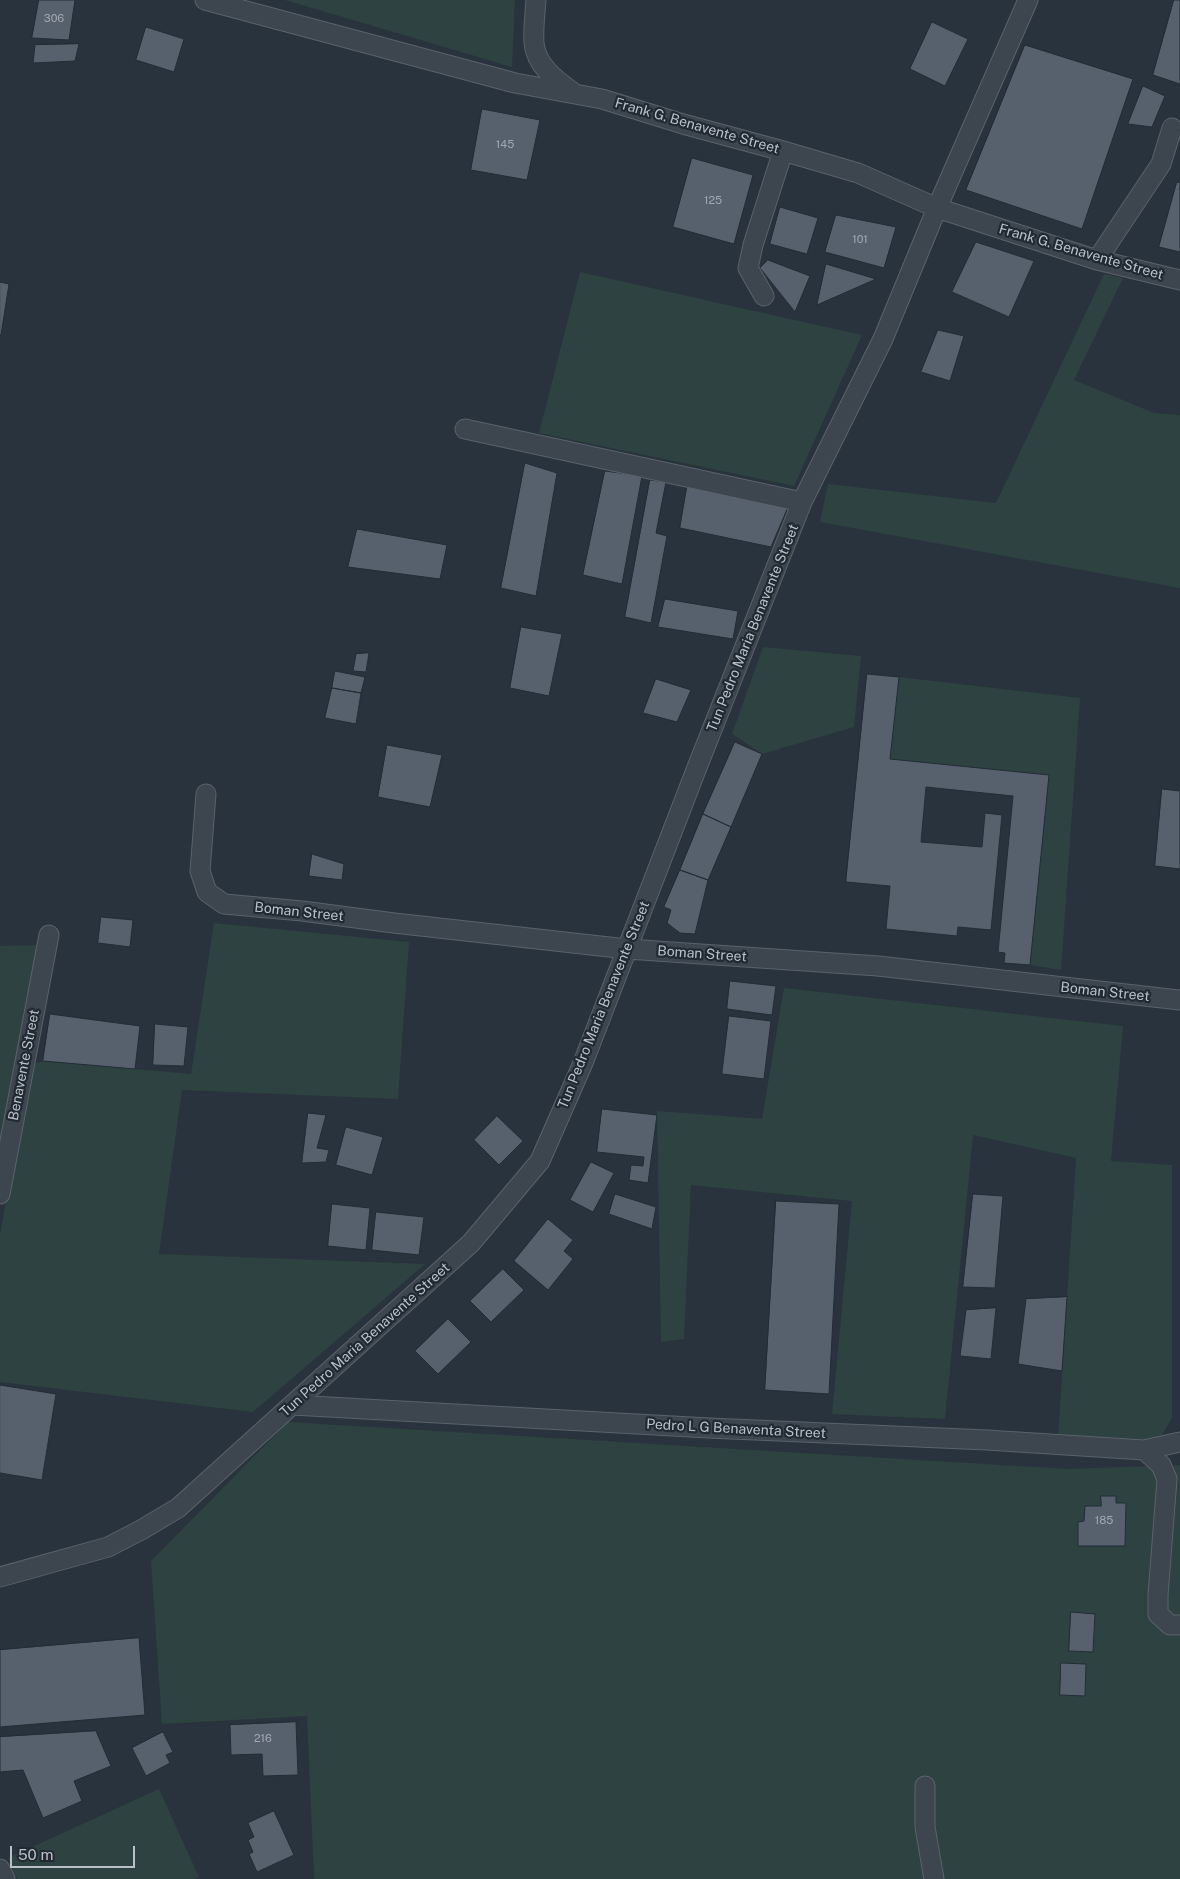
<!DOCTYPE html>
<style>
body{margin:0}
#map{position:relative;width:1180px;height:1879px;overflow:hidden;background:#29333d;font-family:"Public Sans",sans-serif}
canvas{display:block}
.scale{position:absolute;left:10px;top:1846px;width:125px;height:22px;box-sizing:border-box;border:2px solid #b9c0c8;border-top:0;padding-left:6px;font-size:15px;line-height:18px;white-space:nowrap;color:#b9c0c8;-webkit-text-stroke:4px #212a33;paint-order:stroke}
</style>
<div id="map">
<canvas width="1180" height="1879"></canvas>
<div class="scale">50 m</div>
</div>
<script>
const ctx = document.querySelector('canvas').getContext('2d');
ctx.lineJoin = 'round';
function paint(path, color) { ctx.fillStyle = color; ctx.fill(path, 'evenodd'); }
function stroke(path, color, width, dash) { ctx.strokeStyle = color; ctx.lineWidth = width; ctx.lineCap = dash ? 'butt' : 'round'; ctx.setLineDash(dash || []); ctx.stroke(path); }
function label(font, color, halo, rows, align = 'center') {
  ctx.font = font + ' "Public Sans",sans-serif'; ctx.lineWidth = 4.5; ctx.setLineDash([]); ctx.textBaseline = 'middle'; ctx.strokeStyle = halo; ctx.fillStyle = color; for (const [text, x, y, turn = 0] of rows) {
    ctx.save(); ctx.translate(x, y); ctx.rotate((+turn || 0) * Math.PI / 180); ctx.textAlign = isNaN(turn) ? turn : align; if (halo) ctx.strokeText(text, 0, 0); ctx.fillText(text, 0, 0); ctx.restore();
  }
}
const green = new Path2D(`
 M 285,0 L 515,0 L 512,67 Z
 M 580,272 L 862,335 L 794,486 L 539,433 Z
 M 1104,274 L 1123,278 L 1074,380 L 1154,413 L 1180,415 L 1180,588 L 820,522 L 828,484 L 996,503 Z
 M 763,647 L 861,656 L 854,727 L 762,754 L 732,734 Z
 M 899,677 L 1080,698 L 1061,970 L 1030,965 L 1049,775 L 890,759 Z
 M 214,923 L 409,942 L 398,1099 L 182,1090 L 159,1254 L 425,1264 L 253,1412 L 0,1382 L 0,1235 L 29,1066 L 43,1061 L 191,1074 Z
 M 38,945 L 0,1159 L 0,946 Z
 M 784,988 L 1123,1026 L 1111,1161 L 1172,1165 L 1172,1418 L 1159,1440 L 1058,1437 L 1076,1158 L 973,1135 L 945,1419 L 832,1414 L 852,1201 L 691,1185 L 684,1339 L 661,1342 L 657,1111 L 762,1119 Z
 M 288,1422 L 1068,1469 L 1180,1465 L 1180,1879 L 314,1879 L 307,1716 L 162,1724 L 151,1561 Z
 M 159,1789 L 199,1877 L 194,1879 L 17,1879 L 8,1858 Z`);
const building = new Path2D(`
 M 39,0 L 75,0 L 69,40 L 32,38 Z
 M 1174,0 L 1180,0 L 1180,84 L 1153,75 Z
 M 932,22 L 968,39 L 945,86 L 910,69 Z
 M 146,27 L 184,39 L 174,72 L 136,60 Z
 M 79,44 L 75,61 L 33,63 L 35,45 Z
 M 1025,45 L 1133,79 L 1082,229 L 966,190 Z
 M 1143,86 L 1165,96 L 1152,127 L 1128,124 Z
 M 482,109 L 540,120 L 527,180 L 471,170 Z
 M 692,158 L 753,175 L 734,244 L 673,227 Z
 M 1177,182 L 1180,183 L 1180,252 L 1159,247 Z
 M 780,207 L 818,218 L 807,254 L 770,244 Z
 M 836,215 L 896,227 L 884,268 L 825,252 Z
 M 976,242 L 1034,261 L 1009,317 L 952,292 Z
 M 768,260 L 810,276 L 795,312 L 760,268 Z
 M 826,264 L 876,279 L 817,305 Z
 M 0,282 L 9,284 L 1,335 L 0,335 Z
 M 938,330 L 964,336 L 950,381 L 921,372 Z
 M 525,463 L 557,473 L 536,596 L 501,588 Z
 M 605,471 L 642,476 L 622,584 L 583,575 Z
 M 650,480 L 666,482 L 656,533 L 667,536 L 651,623 L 625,617 Z
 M 687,487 L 788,507 L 771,547 L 680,528 Z
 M 357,529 L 447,545 L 440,579 L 348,567 Z
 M 665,599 L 738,611 L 733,639 L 658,627 Z
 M 521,627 L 562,634 L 549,696 L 510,688 Z
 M 369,653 L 366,672 L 353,671 L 356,654 Z
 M 335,671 L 365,677 L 361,693 L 332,688 Z
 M 867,674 L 899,677 L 890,759 L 1049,775 L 1030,965 L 1004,963 L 1005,953 L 998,952 L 1013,796 L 926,787 L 921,842 L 982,847 L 985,813 L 1002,815 L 991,930 L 958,927 L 957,936 L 886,929 L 890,886 L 846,882 Z
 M 656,679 L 691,690 L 677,722 L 643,713 Z
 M 332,688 L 361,693 L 356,724 L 325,718 Z
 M 735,742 L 762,754 L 731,827 L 703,814 Z
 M 387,745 L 442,755 L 430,807 L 378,797 Z
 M 1162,789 L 1180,791 L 1180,869 L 1155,866 Z
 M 703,814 L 731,827 L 708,880 L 680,870 Z
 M 312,854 L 344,864 L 342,880 L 309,876 Z
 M 680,870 L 708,880 L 695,934 L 680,933 L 667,923 L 671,910 L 664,907 Z
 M 101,917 L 133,920 L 130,947 L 98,943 Z
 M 730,981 L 776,986 L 772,1015 L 727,1009 Z
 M 50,1014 L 140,1026 L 135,1069 L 43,1061 Z
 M 729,1016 L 771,1021 L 764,1079 L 722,1074 Z
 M 155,1024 L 188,1027 L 184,1066 L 153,1065 Z
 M 602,1109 L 657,1115 L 648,1183 L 629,1180 L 631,1165 L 643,1166 L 644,1157 L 597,1152 Z
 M 308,1113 L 326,1115 L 317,1148 L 329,1150 L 326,1162 L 302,1163 Z
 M 497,1116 L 523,1141 L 499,1165 L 474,1140 Z
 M 346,1127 L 383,1137 L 372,1175 L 336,1165 Z
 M 591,1162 L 614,1173 L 593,1212 L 570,1200 Z
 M 615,1194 L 656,1207 L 652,1229 L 609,1214 Z
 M 973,1194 L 1003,1196 L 995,1288 L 963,1287 Z
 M 776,1201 L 839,1204 L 829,1394 L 765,1390 Z
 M 332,1204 L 370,1208 L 366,1250 L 328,1246 Z
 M 376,1212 L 424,1217 L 419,1255 L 372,1250 Z
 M 548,1219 L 573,1240 L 564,1251 L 573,1259 L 548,1290 L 514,1261 Z
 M 503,1269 L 524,1290 L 491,1322 L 470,1301 Z
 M 1067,1297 L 1062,1371 L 1018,1364 L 1026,1299 Z
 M 996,1308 L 991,1359 L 960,1356 L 966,1310 Z
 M 448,1319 L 471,1342 L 438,1374 L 415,1351 Z
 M 0,1385 L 56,1394 L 42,1480 L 0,1473 Z
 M 1101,1496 L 1116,1496 L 1116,1503 L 1126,1503 L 1125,1546 L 1078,1546 L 1078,1522 L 1084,1521 L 1085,1506 L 1101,1506 Z
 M 1071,1612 L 1095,1614 L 1093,1652 L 1069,1651 Z
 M 139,1638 L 145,1715 L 0,1727 L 0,1650 Z
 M 1061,1663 L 1086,1664 L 1085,1696 L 1060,1695 Z
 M 296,1722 L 298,1775 L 263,1776 L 262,1754 L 231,1755 L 230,1725 Z
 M 96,1731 L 111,1766 L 74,1781 L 82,1801 L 43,1818 L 23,1770 L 0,1772 L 0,1737 Z
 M 163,1732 L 173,1752 L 166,1755 L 170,1763 L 146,1776 L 132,1748 Z
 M 274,1811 L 294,1855 L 257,1872 L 249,1854 L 253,1852 L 248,1840 L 254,1837 L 248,1823 Z`);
const street = new Path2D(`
 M 205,0 L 515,83 L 602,99 L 683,124 L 783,151 L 858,173 L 937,208 L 1097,260 L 1180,280
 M 536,0 C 535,14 533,29 534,43 C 536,66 557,81 574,93
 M 1097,260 L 1161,164 L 1172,128
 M 764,296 L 748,268 L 753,245 L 783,151
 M 465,429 L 802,502
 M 206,794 L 200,871 L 207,892 L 224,904 L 302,911 L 394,923 L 627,949 L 878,966 L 1180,1000
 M 0,1194 L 49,935
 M 292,1405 L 709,1428 L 987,1440 L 1144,1450 L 1180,1442
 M 1144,1450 L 1161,1465 L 1167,1479 L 1158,1595 L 1158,1614 L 1170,1625 L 1180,1625
 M 0,1577 L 108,1547 L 141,1530 L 178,1508 L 471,1243 L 540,1161 L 583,1063 L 696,770 L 802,502 L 883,339 L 937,208 L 1028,0
 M 925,1786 L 925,1827 L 934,1879
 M 0,1869 L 5,1879`);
const numberNames = [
 ["306",54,19],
 ["145",505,145],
 ["125",713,201],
 ["101",860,240],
 ["185",1104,1521],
 ["216",263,1739]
];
const streetNames = [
 ["Frank G. Benavente Street",697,126,16],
 ["Frank G. Benavente Street",1081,252,16],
 ["Tun Pedro Maria Benavente Street",753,628,-68],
 ["Boman Street",299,912,6],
 ["Boman Street",702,954,4],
 ["Boman Street",1105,992,6],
 ["Tun Pedro Maria Benavente Street",604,1005,-68],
 ["Benavente Street",24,1065,-79],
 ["Tun Pedro Maria Benavente Street",365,1340,-42],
 ["Pedro L G Benaventa Street",736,1429,3]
];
paint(green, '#2e4241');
paint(building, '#57616d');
stroke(building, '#232c35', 1);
stroke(street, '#5a636b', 21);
stroke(street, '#3d454e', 19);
label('11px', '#a0a8b1', null, numberNames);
label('14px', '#b9c0c8', '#212a33', streetNames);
</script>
